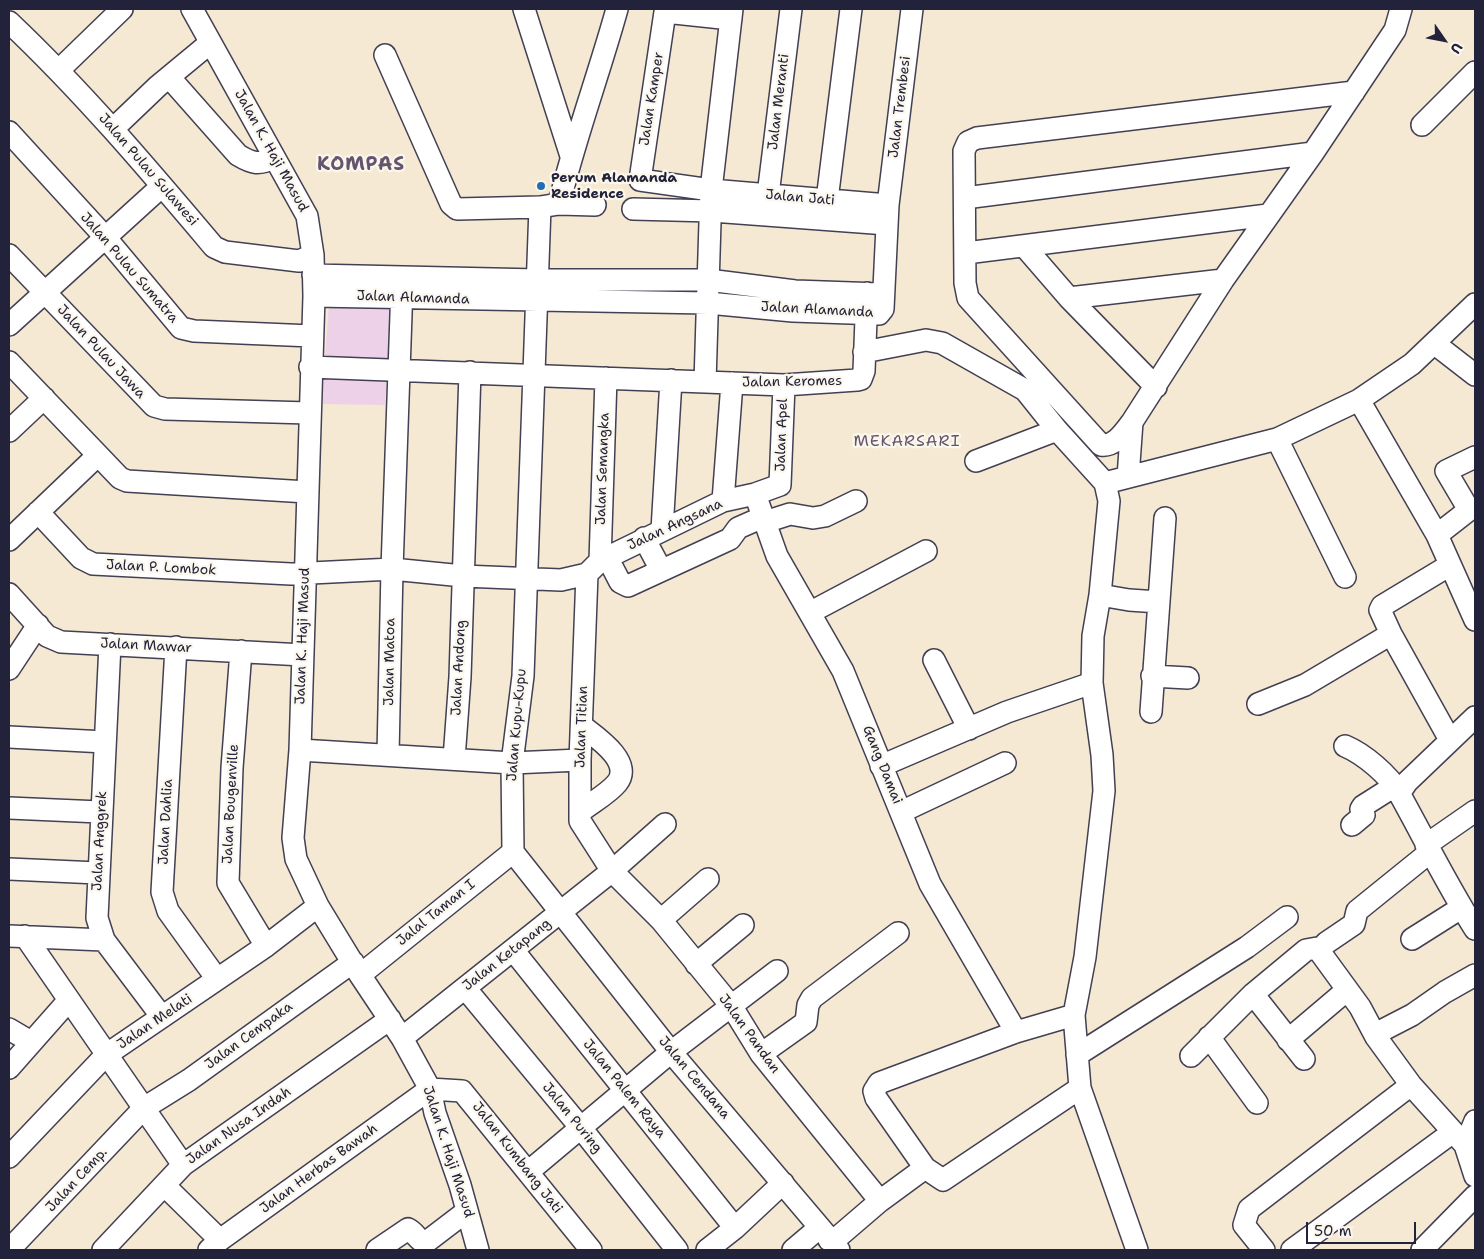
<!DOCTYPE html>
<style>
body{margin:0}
#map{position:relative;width:1484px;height:1259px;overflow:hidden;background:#f5e9d3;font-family:"Shantell Sans",sans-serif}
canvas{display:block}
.frame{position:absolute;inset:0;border:10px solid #22223b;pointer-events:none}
.north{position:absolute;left:1419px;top:15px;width:50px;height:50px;-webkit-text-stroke:4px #fbf7ec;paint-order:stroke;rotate:123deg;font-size:14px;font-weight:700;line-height:20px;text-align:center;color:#22223b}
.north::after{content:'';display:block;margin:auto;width:18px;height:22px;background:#22223b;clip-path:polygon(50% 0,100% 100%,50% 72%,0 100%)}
.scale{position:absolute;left:1306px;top:1222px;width:110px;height:22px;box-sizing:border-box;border:2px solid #22223b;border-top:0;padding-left:6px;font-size:15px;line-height:18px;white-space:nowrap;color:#22223b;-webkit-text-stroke:4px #fbf7ec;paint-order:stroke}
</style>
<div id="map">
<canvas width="1484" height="1259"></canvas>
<div class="frame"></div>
<div class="north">U</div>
<div class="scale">50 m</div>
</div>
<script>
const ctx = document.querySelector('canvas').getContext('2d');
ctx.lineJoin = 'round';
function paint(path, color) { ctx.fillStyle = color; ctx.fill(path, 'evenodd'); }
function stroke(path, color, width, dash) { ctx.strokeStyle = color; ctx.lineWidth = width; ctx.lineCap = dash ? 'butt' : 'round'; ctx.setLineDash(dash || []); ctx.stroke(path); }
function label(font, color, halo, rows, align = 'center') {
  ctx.font = font + ' "Shantell Sans",sans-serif'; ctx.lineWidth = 4.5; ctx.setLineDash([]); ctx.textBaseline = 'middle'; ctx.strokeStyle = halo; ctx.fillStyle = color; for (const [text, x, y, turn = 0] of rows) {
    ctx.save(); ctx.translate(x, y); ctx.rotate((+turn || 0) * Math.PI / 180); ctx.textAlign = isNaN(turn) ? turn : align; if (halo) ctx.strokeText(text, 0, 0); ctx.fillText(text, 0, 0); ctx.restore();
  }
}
const built = new Path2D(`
 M 329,303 L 389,305 L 388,362 L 325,360 Z
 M 324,371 L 387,375 L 385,405 L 322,404 Z`);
const minor = new Path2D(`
 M 192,9 L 307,216 L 313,255 L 314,296 L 300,750 L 293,838 L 296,859 L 318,906 L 360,975 L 402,1038 L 430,1089 L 435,1113 L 460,1185 L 478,1250
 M 524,9 L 571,156
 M 731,19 L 665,12 L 640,180 L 711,190 L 888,205
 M 9,22 C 83,92 148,169 214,247 L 225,252 L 299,261 L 313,255
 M 385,55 L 451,204 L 457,209 L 540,207 L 559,204 L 595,205
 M 59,70 L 122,9
 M 169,77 L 238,155 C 253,164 259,165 274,158
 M 1354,92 L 977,138 L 968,142 L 964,151 L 965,283 L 968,298 L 1101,445 C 1115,447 1124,432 1132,422 L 1223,280 L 1313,153 L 1395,30 L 1401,9
 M 1422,125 L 1475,72
 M 113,129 L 158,86 L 210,43
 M 9,132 L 105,237 L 181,328 L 194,331 L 312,336
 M 768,195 L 791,9
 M 965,198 L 1313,153
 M 827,200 L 851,9
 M 559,204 C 575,138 599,74 617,9
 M 540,207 L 523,676 L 512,763 L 513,852 L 671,1052 L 839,1250
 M 633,209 L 712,211 L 887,224
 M 1024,246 L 1069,298 L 1156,387
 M 966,253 L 1268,215
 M 9,255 L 154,406 L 165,409 L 309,413
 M 313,275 L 538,280 L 708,280 L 795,291 L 880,294
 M 314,296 L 708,303 L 793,311 L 879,314 L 883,309 L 888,205 L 912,9
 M 1069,298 L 1223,280
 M 9,325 L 162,186
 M 1435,344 L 1475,375
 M 864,352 L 926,340 L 942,343 L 1025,390 L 1057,430 L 1105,483 L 1109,501 L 1100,595 L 1093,636 L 1092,683 L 1102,755 L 1104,791 L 1085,957 L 1074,1015 L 1080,1088 L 1137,1250
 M 9,362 L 120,478 L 127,481 L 307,492
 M 310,367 L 784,385 L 857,380 L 861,379 L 864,371 L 867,293
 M 705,382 L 711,190 L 732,9
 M 1359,400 L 1437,535 L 1475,620
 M 9,431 L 44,398
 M 1277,439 L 1345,577
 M 976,461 L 1057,430
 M 1128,477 L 1132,422
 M 1105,483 L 1277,439 L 1359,400 L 1412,364 L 1475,304
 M 755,494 L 777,556 L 843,671 L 930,884 L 1016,1032
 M 723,501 L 732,383
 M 38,512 L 81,558 L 93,564 L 291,574 L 392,569 L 463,576 L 561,580 L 587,574 L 600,561 L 723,501 L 755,494 L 780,485 L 784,385
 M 765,522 L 790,514 L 813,518 L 825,516 L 856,501
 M 662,530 L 671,380
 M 1437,535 L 1469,510 L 1446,471 L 1475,457
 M 644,538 L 661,570
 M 9,540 L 97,456
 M 607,557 L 620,582 L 628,586 L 730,539 L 738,528 L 763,517
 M 600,561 L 606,378
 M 1450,565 L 1382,606 L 1380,610 L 1391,634 L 1450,740
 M 587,574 L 580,760 L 580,821 L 612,871 L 661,920 L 732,1007 L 761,1054 L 880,1201
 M 9,594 L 47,636 L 61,642 L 303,655
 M 1100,595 L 1129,600 L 1159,602
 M 811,612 L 926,551
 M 110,644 L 97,918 L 104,940 L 162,1017
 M 176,647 L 162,892 L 168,911 L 217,979
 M 241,651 L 232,768 L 228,883 L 266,946
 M 934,660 L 969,729
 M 9,669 L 38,625
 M 1152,676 L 1188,678
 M 1258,704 L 1305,685 L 1391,634
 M 1151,712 L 1165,518
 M 9,737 L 105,742
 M 1345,746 C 1364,754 1389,775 1399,793 C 1424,838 1447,885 1475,929
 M 300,750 L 512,763 L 580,760
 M 388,755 L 392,569 L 402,286
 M 454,759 L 460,677 L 470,372
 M 881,766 L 1007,712 L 1092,683
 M 1399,794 L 1407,782 L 1475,717
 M 9,808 L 100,812
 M 580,812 C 591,803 608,794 617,783 C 634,762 596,737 582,726
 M 901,812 L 1005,763
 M 1352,825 L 1364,815 L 1361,809 L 1363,806 L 1393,787
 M 1426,845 L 1475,811
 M 9,869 L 98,873
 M 661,920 L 708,879
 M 9,936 L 104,940
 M 25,936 L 183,1165
 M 1412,939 L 1461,908
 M 1326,943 L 1354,924 L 1357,911 L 1430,852
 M 513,950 L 735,1228
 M 696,964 L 743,925
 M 360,975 L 513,852
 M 465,988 L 581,1128 L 677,1250
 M 1253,994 L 1304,1059
 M 1074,1015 L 1016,1032 L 879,1083 L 874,1091 L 876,1098 L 925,1168 L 943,1180 L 1080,1088
 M 9,1029 L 31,1042
 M 1381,1031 L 1412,1015 L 1445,992 L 1475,975
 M 1209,1037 L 1257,1103
 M 402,1038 L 612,871 L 665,824
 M 1288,1040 L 1347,990
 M 761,1054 L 806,1022 L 808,1005 L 812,998 L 898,933
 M 1077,1055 L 1247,947 L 1287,917
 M 1191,1056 L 1253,994 L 1306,950 L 1317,948 L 1360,1007 L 1376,1037 L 1411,1085 L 1465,1145 L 1475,1176
 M 9,1068 L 69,1000
 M 430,1089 L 462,1091 L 591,1250
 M 1465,1145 L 1475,1121
 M 9,1157 L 106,1055 L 266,946 L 318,906
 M 528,1172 L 671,1052 L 777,971
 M 165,1186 L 220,1240
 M 829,1240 L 838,1237 L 880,1201 L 925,1168
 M 9,1250 L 144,1108 L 189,1080 L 353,962
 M 103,1250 L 183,1165 L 390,1019
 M 209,1250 L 220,1240 L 430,1089
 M 377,1250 L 408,1229 C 416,1233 417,1240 425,1243 L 467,1211
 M 707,1250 L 735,1228 L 783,1183
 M 793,1250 L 819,1228
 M 1264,1250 L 1244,1225 L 1249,1209 L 1411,1085
 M 1292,1250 L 1453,1132
 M 1422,1250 L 1475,1196`);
const markers = [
 [541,186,5,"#1f6fb2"]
];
const streetNames = [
 ["Jalan Kamper",652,99,-81],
 ["Jalan Meranti",779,102,-83],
 ["Jalan Trembesi",900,107,-83],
 ["Jalan K. Haji Masud",271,151,61],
 ["Jalan Pulau Sulawesi",148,170,49],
 ["Jalan Jati",800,198,5],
 ["Jalan Pulau Sumatra",129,268,49],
 ["Jalan Alamanda",413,298,2],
 ["Jalan Alamanda",817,310,3],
 ["Jalan Pulau Jawa",101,352,47],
 ["Jalan Keromes",792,382,-1],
 ["Jalan Apel",782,435,-88],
 ["Jalan Semangka",603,469,-88],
 ["Jalan Angsana",675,525,-25],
 ["Jalan P. Lombok",161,568,3],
 ["Jalan K. Haji Masud",303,636,-88],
 ["Jalan Mawar",146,646,3],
 ["Jalan Matoa",390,662,-89],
 ["Jalan Andong",459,668,-87],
 ["Jalan Kupu-Kupu",517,725,-85],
 ["Jalan Titian",582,727,-88],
 ["Gang Damai",882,765,68],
 ["Jalan Bougenville",231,804,-87],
 ["Jalan Dahlia",166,822,-87],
 ["Jalan Anggrek",100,841,-87],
 ["Jalal Taman I",436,913,-39],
 ["Jalan Ketapang",507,955,-38],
 ["Jalan Melati",155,1022,-34],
 ["Jalan Pandan",749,1034,54],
 ["Jalan Cempaka",249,1036,-36],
 ["Jalan Cendana",694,1078,50],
 ["Jalan Palem Raya",624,1089,51],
 ["Jalan Puring",572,1118,51],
 ["Jalan Nusa Indah",239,1126,-35],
 ["Jalan K. Haji Masud",448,1152,72],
 ["Jalan Kumbang Jati",517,1158,52],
 ["Jalan Herbas Bawah",319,1169,-36],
 ["Jalan Cemp.",77,1180,-47]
];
const poiNames = [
 ["Perum Alamanda",551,178],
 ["Residence",551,194]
];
const quarterNames = [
 ["MEKARSARI",907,442]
];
const districtNames = [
 ["KOMPAS",361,165]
];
paint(built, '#ecd1e9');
stroke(minor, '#424052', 24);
stroke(minor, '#fff', 21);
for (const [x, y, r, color] of markers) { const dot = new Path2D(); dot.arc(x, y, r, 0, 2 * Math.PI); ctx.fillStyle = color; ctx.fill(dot); stroke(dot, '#fbf7ec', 2); }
label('14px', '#22223b', '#fbf7ec', streetNames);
label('bold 14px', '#22223b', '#fbf7ec', poiNames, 'left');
ctx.letterSpacing = '1px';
label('16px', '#65546d', '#fbf7ec', quarterNames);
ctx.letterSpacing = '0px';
ctx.letterSpacing = '1px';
label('bold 19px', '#65546d', '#fbf7ec', districtNames);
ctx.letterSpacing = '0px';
</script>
